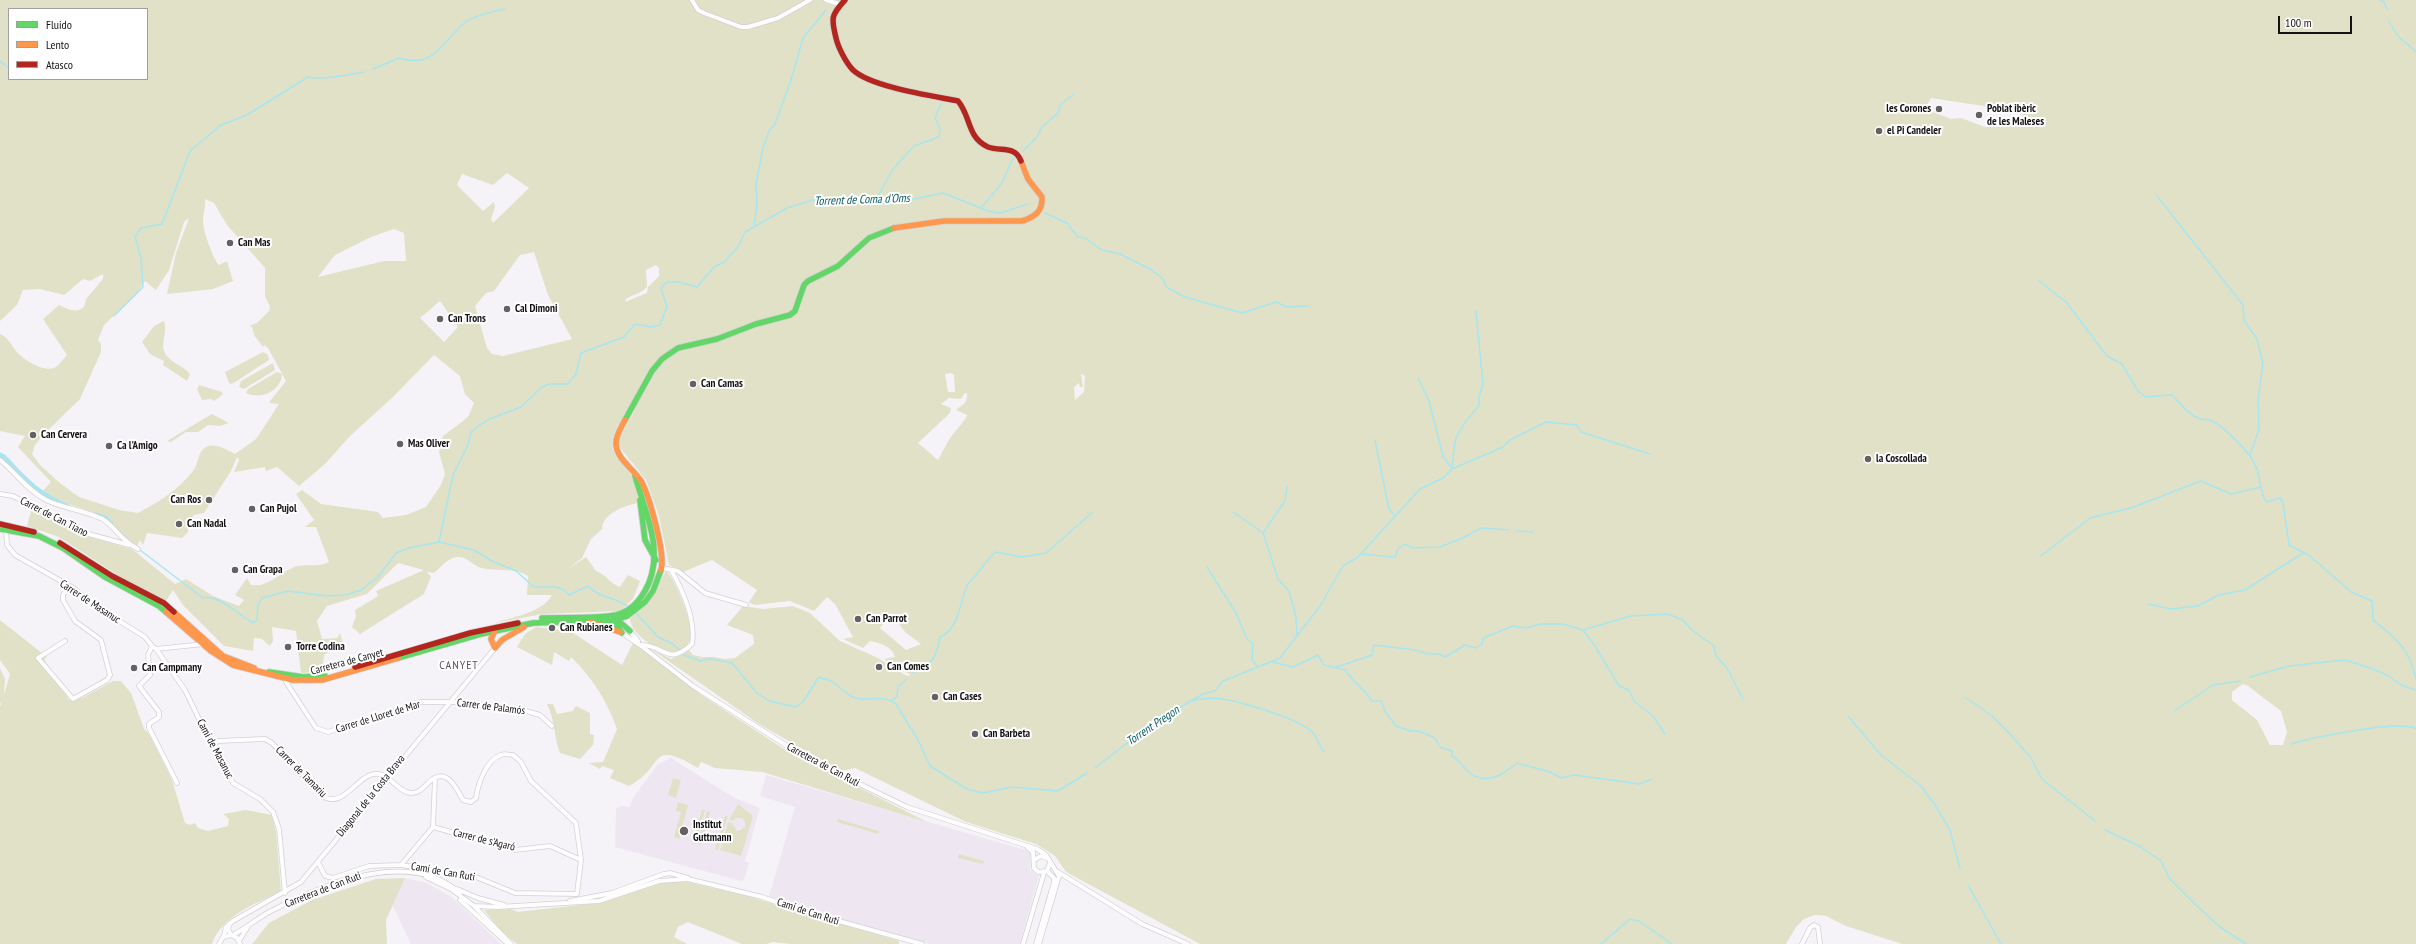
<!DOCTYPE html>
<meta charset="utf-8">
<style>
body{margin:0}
#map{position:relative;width:2416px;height:944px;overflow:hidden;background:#f6f3f8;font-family:"PT Sans Narrow",sans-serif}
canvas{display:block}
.legend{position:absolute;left:8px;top:8px;width:140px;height:72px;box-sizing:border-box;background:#fff;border:1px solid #a1a0a1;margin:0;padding:5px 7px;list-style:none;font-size:12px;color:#141215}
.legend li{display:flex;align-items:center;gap:8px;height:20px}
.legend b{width:20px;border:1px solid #a1a0a1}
.scale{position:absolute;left:2278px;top:16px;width:74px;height:18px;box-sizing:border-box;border:2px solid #141215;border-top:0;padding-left:5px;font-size:12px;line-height:14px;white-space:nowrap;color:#141215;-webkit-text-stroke:3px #fff;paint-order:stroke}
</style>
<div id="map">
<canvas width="2416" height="944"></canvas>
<ul class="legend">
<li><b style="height:5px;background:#63d668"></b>Fluido</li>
<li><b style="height:5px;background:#ff974d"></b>Lento</li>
<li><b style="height:5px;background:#b3261e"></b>Atasco</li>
</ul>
<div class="scale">100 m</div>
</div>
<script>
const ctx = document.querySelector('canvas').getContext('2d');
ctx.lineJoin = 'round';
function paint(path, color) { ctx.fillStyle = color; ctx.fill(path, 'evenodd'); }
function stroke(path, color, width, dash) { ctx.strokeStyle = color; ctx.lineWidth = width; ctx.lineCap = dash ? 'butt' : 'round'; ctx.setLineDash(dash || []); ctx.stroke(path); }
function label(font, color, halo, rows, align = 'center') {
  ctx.font = font + ' "PT Sans Narrow",sans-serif'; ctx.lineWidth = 4; ctx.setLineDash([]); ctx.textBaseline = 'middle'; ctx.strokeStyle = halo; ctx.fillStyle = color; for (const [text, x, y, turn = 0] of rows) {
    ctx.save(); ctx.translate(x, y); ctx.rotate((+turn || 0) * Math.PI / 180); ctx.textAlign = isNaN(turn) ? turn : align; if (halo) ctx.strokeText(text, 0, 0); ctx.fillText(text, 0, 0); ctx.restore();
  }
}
const built = new Path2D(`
 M 671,758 L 733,797 L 760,808 L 745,861 L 749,863 L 744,880 L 741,881 L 615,847 L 616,809 L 621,806 L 630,807 L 633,798 L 658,764 Z
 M 766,775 L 1029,851 L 1031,855 L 1030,870 L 1039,876 L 1020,944 L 930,944 L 799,908 L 769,896 L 795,807 L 760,796 Z
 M 405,878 L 427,883 L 453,898 L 501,944 L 411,944 L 391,902 Z`);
const green = new Path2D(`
 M 0,0 L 2416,0 L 2416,944 L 1902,944 L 1846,926 L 1826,916 L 1815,915 L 1804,919 L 1796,927 L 1786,944 L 1200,944 L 1066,872 L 1055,856 L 1036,844 L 966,822 L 855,768 L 841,771 L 759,724 L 651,649 L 671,659 L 689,650 L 693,655 L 702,657 L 714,657 L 725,659 L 735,658 L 754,644 L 753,635 L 727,625 L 743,606 L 763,609 L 793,606 L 810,613 L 840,641 L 878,658 L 907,676 L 911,675 L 884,659 L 895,657 C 892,646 880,643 870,641 L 863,648 L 843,639 L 853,637 L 835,604 L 827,597 L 814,611 L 790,601 L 754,605 L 749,602 L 757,590 L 712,560 L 683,572 L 669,565 L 659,516 L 646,480 L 618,445 L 619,439 L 635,410 L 630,405 C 625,414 617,425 614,435 C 607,456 625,464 634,479 C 638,486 638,495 638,503 C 624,506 603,513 602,529 L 591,539 L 582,558 L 568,569 L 586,557 L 596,571 C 606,574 611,585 620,587 L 628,575 L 640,581 L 633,599 L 620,611 L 543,614 L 494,623 C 512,617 542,613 552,595 L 527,595 L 528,576 C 513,567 498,572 482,568 C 471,566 465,552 451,559 C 445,561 439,569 434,573 L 427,572 L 431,577 L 424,594 L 360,634 L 352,627 L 356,616 L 355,610 L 378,596 L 376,591 L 424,570 L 398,563 L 367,594 L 327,606 L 317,621 L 322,639 L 337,638 L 340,633 L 343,643 L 324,655 L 322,672 L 301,673 L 296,631 L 272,627 L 273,641 L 270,646 L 262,639 L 254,638 L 253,651 L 224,646 L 183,605 L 173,590 L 166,601 L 124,579 L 59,537 L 27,526 L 32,508 L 82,535 L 132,549 L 175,584 L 186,579 L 213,596 L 239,606 L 244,600 L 235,595 L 247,578 L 251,585 C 270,588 281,570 298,566 C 308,564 320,567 329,562 L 316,527 L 305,527 L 314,520 L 296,494 L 302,490 L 321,504 L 378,512 L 383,518 L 406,515 L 426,507 L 441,485 L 445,474 L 439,452 L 443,436 L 468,417 L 474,403 L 465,394 L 460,376 L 434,355 L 392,398 L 350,436 L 325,464 L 299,486 L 277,467 L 266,471 L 265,467 L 234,472 L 239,460 L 237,457 L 231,471 L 204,513 L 193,515 L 193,519 L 187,519 L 188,532 L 182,538 L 147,533 L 143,545 L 140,540 L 137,546 L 123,536 L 106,517 L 54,499 L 42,492 L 51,482 L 18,447 L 25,436 L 0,431 L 0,334 C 9,338 11,345 17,352 C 24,360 43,372 54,368 C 59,366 63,359 67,355 L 43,319 L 59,305 C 68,309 76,314 84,307 L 86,299 L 103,279 L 103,274 L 90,281 L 83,279 L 64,295 L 40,289 L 23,290 L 17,305 L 0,321 ZM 9,9 L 147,9 L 147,79 L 9,79 ZM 1931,98 L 2023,112 L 2022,123 L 2016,126 L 1985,127 L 1961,118 L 1951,119 L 1925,109 ZM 507,173 L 529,188 L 493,223 L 491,219 L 495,207 L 494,202 L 483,211 L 457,185 L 462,174 L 493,185 ZM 205,199 L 214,203 L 227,225 L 265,268 L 265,296 L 270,307 L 269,311 L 257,323 L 249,326 L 252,327 L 254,335 L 263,347 L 264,345 L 268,348 L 286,381 L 270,401 L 270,403 L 279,404 L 256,439 L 235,454 C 227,450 218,444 209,446 C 196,450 200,463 193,471 C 178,490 159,502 138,513 L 119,510 L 79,497 L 61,484 L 40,465 L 32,454 L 35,445 L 43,435 L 80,399 L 101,352 L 101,344 L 98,340 L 104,325 L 136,295 L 145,281 L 156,290 L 169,270 L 184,222 L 189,218 L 176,253 L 167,294 L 213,289 L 233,281 L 227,261 L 219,265 C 214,261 202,228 203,221 C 203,213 206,206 205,199 ZM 394,229 L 404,233 L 406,261 L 384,261 L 318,277 L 335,255 L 371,237 ZM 534,252 L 548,295 L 572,339 L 503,356 L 492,354 L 487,348 L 475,306 L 486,293 L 494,291 L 520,255 ZM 656,265 L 659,268 L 659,276 L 648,287 L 647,293 L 625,302 L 626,299 C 632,295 642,293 647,287 L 646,270 ZM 440,301 L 458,327 L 444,342 L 420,318 ZM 951,373 L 954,375 L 955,392 L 948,392 L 945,374 ZM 1081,374 L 1085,376 L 1084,392 L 1075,400 L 1074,387 L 1079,383 L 1080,387 L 1083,387 ZM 965,393 L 967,393 C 967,405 963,404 956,410 L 967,415 L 966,418 L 950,438 L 938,460 L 918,443 L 950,413 L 951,408 L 941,404 L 949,398 L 961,399 ZM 891,613 L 905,632 L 921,644 L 906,650 L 880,628 ZM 2243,684 L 2248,686 L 2281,711 L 2287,732 L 2283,745 L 2270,745 L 2257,720 L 2232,700 L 2232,692 Z
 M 164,321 C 168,331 160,344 165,353 C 170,363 183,365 190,374 L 187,381 L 163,365 L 164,361 L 150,354 L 142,342 L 154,326 Z
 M 263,352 L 268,355 L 269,360 L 232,384 L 229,383 L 225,372 Z
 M 273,363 L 275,370 L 244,389 L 239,387 L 241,381 Z
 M 277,372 L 282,374 L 281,380 C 275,394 259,399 246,393 L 248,389 Z
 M 199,385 L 222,392 L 223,394 L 214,401 L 211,399 L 202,400 L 197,389 Z
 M 212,414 L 229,423 L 220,426 L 208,425 L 198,432 L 186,432 L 171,442 L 167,441 Z
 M 666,571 C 675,578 694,626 691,637 C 689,644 683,650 678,654 C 662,653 630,636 630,618 L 646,605 Z
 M 0,620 L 47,657 L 44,659 L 69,700 L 78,694 L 82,698 L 113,681 L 121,681 L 131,693 L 144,729 L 149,734 L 172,780 L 185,823 L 190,825 L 195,823 L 198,828 L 208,831 L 228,826 L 229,819 L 223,814 L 246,810 L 272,815 L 276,832 L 281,891 C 256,904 222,915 212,944 L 0,944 L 0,707 L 2,700 L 0,704 L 0,668 L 5,679 L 4,695 L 10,674 L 0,660 Z
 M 536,627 L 570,631 L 622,665 L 633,643 L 703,696 L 787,751 L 927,822 L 762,772 L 715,768 L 701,762 L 698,768 C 647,738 666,767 629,786 L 610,778 L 614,770 L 602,766 L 600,769 L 589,763 L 603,762 L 617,729 C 607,701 592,677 571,657 L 569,661 L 554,652 L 552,665 L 517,647 L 525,634 Z
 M 547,704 L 553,704 L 557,714 L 573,711 L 576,706 L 590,713 L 590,734 L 594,735 L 593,745 L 580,759 L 560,753 C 553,734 556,723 547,704 Z
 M 673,778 L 681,780 L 676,798 L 668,795 Z
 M 678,802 L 688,805 L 679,839 L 674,837 L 681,812 L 676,811 Z
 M 738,804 L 753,816 L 741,856 L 720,850 L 728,822 L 732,823 L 737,831 L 741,830 L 745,827 L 745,821 L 741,818 L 736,818 L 733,821 L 729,820 Z
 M 702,809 L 705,810 L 696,844 L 693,843 Z
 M 707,811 L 710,812 L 701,845 L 698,844 Z
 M 725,816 L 728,816 L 718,850 L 715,849 Z
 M 838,819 L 879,831 L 878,834 L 837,822 Z
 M 959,854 L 984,861 L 983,864 L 958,858 Z
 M 405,878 L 386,920 L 387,944 L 252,944 L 269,923 L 312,900 L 376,879 Z
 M 668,881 L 683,881 L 747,896 L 899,941 L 899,944 L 791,944 L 773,942 L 766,944 L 742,944 L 688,922 L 678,927 L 674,937 L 687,944 L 517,944 L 502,932 L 484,910 L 511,909 L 518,912 L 597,903 Z`);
const stream = new Path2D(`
 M 2380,0 L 2384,2 L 2387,9
 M 2389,21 L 2397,35 L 2416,52
 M 0,61 L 9,68
 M 373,69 L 399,58 C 437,70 443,38 467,21 C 478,14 492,12 505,9
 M 1023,151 L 1037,137 L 1042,127 L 1058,113 L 1061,104 L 1074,94
 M 2157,196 L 2243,305 L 2244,320 L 2257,339 L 2263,364 L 2258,399 L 2259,429 L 2250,455
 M 876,200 L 893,169 L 914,146 L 939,137 L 940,129 L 935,118 L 941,104
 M 981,208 L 1002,183 L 1013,158
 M 1045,213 L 1067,223 L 1078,237 L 1085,238 L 1102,250 L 1120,254 L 1152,270 L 1163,279 L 1166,287 L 1185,297 L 1242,313 L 1276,302 L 1287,307 L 1308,306
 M 754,225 L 757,204 L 756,184 L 763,148 L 769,131 L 775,124 L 791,80 L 803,38 L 826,10
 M 2038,280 L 2067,303 L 2107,356 L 2122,364 L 2138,391 L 2146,397 L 2172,395 C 2181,404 2188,414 2200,419 C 2204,420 2209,419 2212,421 C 2221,424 2244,448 2250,456 C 2263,474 2257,486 2266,502 L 2280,498 L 2283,503 L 2289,545 L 2310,556 L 2351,592 L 2372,601 L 2373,620 C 2397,639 2409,648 2416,679
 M 114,316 L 143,287 L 141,258 L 135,237 L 141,228 L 162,224 L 190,151 L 221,125 L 247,115 L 308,77 C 320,80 351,75 364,72
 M 1418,378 L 1429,401 L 1443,456 L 1452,469
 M 1375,440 L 1389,509 L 1395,516
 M 1452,469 C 1453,462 1454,443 1456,438 C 1462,426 1469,416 1479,406 L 1479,397 L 1483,384 L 1476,311
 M 1233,512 L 1263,533 L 1278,579 L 1289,591 L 1296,617 L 1297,635
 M 1517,531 L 1533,532
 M 1263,533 L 1285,501 L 1287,487
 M 439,542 L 453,475 L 468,445 L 471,432 L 487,420 L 521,407 L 542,387 L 550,384 L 568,384 L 576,374 L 581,353 L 624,337 L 635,324 L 651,327 L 660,325 L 667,307 L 661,288 L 667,282 L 678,282 L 697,287 L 714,267 L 724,262 L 738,247 L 745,232 L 787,208 L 813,200 L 914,199 L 943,193 L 988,211 L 1000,213 L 1028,204
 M 140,550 L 203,598 C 219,594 240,616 253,623 L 257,620 L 258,605 L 262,598 L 288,591 L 327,596 L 346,595 L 361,590 L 378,577 L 396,553 L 409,548 L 439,542 L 474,550 L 492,561 L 516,571 L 534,587 L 555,587 L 562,589 L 569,595 L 588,586 C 599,598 617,597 630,608
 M 1360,554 L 1395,557 L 1398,549 L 1405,544 L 1413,548 L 1440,547 L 1463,538 L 1481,528 L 1509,530
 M 2041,556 L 2090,518 L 2131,508 L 2201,481 L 2231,494 L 2261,487
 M 1207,567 L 1236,613 L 1247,639 L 1253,643 L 1252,660 L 1258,667
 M 2148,604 L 2171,609 L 2198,606 L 2219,595 L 2245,590 L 2303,553
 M 634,611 L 658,637 L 673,644 L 684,655 L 700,661 L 710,659 L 732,663 L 757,693 L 769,701 L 796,707 L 803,702 L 818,678 C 835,678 839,690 853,697 C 868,703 883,693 896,704 L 918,740 L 930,766 L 967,789 L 983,793 L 1012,787 L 1058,791 L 1087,773
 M 1583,630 L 1595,646 L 1619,686 L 1629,690 L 1634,701 L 1653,716 L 1665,734
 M 1272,662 L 1293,667 L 1318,655 L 1324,665 L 1345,670 C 1353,683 1365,689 1372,701 L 1381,701 L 1385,711 L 1396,726 L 1411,731 L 1419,731 L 1435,738 L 1440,747 L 1452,751 L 1452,756 C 1460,760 1463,768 1470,773 C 1487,786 1504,774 1517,763 L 1550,772 L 1561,778 L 1574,775 L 1640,784 L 1652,779
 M 1337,667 L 1372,655 L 1374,645 L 1416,650 L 1428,654 L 1440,654 L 1445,657 L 1465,645 L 1476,648 L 1482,644 L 1483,638 L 1513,626 L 1526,628 L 1540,624 L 1563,624 L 1583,630 L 1631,616 L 1668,614 L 1683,620 L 1693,631 L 1714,646 L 1716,656 L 1727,668 L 1743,699
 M 913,673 C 933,663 936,659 940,637 C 959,630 960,600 968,584 C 970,581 974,578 976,575 C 983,567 987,559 996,552 L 1021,557 L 1046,553 L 1093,512
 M 2250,677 L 2289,666 L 2345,660 L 2373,669 L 2389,676 L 2403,686 L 2416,690
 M 1965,697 L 1992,716 L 2011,735 L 2031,758 L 2042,779 L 2095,821
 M 892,700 L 897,697 L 898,687 L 906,680
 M 1190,701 C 1198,700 1207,698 1214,698 C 1233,699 1303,719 1314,734 C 1318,740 1319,746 1324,752
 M 2174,711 L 2213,685 L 2240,681
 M 1848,716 L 1881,755 L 1921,786 L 1935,805 L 1950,830 L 1960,869
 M 2291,744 C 2311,738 2401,719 2416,729
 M 1095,768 L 1153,723 L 1203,694 L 1215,691 L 1223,681 L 1280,658 L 1320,606 L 1343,566 L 1358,557 L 1420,489 L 1443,478 L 1452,469 L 1503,447 L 1510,440 L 1546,422 L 1577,425 L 1581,432 L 1650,454
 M 2105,830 L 2141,847 L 2161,861 L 2169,878 L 2197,906 L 2220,927 L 2246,944
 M 1968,885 L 2001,944
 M 1601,944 L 1630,919 L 1639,921 L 1672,944`);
const canal = new Path2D(`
 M 0,455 L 4,457
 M 7,460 C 25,481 42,496 67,506
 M 96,515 L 105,518 L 111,524`);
const street = new Path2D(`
 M 692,0 L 698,10 L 704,13 L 741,27 L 748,27 L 778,18 L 810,0
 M 826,0 L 839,4
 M 0,460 C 16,473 27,490 46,500 C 62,508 91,512 104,520 C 116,528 121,541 138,549
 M 0,494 L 13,496 L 85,533 L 129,545
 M 6,530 L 7,545 L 15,555 L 75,589 L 92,604 L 145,637 L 152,646 L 156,649 L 185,690 L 213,748 L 233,783 L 260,799 L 273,812 L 279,829 L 285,893
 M 662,568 L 678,571 L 705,593 L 746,605
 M 630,631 L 638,641
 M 622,633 L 640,645 L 693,686 L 806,758 L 907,807 L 1037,849 L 1046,855 L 1059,876 L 1039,944
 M 65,641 L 38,658 L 73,699 L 107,680 L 110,675 L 101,640 L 75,621 L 63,600 L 63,595 L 69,587
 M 641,645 C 665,645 667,667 692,644 C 696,620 683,591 671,570
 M 152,646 L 148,655 L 150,675 L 139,686 L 159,712 L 159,717 L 149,724 L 149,728 L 177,783
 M 156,649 L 204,644
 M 287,679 L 286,682 L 316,728 L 328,732 L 420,702 L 458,702 L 526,711 L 540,715 L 552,726
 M 213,748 L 217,741 L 265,739 L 272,743 L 322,796 C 340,808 353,784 368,776 C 387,766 395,792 411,793 C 425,794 430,772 445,777 C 453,780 459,793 463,800 L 471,802 L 476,798 C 478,784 486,760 501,755 C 504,753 510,755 513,755 L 521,762 L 531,781 L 576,823 L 581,860 L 577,894 L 515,893 L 476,877 L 401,865 L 369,866 L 333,878 L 325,876 L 318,862
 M 433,827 L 515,850 L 550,846 L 581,860
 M 433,827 L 435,778
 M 1027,847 L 1033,852 L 1034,868 L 1038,872 L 1047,871 L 1050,863
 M 1034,860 L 1041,856 L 1047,858
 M 401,865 L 433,827
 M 1058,872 L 1142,924 L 1188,944
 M 426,877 L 451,889 L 474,906 L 498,907 L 599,901 L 659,881 L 688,879 L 762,897 L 806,912 L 922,944
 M 457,889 L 478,898 L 504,905
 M 460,900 L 508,944
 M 570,901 L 612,893 L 664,874 L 670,873 L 688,878
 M 474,906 L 511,944
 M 230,923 L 228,929 L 231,935
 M 233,935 C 246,928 258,918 271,911 C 323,884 410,848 460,893
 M 224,936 L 226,927 L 233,921 L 301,882 L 495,648
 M 239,941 L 247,928
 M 219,944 L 223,937 L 231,935 L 237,938 L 240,944
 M 1023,944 L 1044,873
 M 1036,944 L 1054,882 L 1054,878 L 1047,871
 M 1802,944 L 1810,928 L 1814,925 L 1818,927 L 1820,944`);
const fast = new Path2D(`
 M 625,420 L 652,371 L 662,359 L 678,348 L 717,339 L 756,324 L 790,315 L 795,311 L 804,285 L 808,281 L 838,266 L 869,238 L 894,228
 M 640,500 L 645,540 L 656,560
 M 0,529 L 39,536 L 63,548 L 105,577 L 159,606 L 166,612
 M 542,618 C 561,617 598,619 616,615 C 630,611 638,603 645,591 C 666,554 646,514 635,476
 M 615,618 L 630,631
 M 618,619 L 615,623 L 622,633
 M 398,658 L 481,634 L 533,623 L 614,620 L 627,616 L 645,602 L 653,591 L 661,570
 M 269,672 L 303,677 L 325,676`);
const slow = new Path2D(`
 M 894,228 L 944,221 L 1022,221 C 1035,217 1043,211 1042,197 L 1028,179 L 1021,161
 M 625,420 C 622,426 616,435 616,443 C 616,459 633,468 641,481 C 649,495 666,555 661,570
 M 166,612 L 211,651 L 233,665 L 293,680 L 322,680 L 398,658
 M 174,612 L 223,656 L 254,668
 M 590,622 L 620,632
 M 495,630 L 491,639 L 495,648 L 502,640 L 524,627`);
const jam = new Path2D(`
 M 845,0 C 831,15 831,18 836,38 C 838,47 846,63 853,70 C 871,87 933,96 958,101 C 971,116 967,138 988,147 C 1001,152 1015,145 1021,161
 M 0,524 L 34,532
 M 60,543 L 112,576 L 164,603 L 174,612
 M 355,667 L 470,633 L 518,623`);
const markers = [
 [1939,109,4,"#636164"],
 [1979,115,4,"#636164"],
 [1879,131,4,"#636164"],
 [230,243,4,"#636164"],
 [507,309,4,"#636164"],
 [440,319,4,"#636164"],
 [693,384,4,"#636164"],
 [33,435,4,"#636164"],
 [400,444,4,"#636164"],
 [109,446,4,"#636164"],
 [1868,459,4,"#636164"],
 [209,500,4,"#636164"],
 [252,509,4,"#636164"],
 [179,524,4,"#636164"],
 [235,570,4,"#636164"],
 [858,619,4,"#636164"],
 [552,628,4,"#636164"],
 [288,647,4,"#636164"],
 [879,667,4,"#636164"],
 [134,668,4,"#636164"],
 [935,697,4,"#636164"],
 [975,734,4,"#636164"],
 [684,831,5,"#636164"]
];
const poiNames = [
 ["les Corones",1931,109,"right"],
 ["Poblat ibèric",1987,109],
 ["de les Maleses",1987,122],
 ["el Pi Candeler",1887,131],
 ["Can Mas",238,243],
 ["Cal Dimoni",515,309],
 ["Can Trons",448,319],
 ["Can Camas",701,384],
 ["Can Cervera",41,435],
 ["Mas Oliver",408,444],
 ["Ca l'Amigo",117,446],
 ["la Coscollada",1876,459],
 ["Can Ros",201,500,"right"],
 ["Can Pujol",260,509],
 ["Can Nadal",187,524],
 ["Can Grapa",243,570],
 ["Can Parrot",866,619],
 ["Can Rubianes",560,628],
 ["Torre Codina",296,647],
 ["Can Comes",887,667],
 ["Can Campmany",142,668],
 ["Can Cases",943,697],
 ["Can Barbeta",983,734],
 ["Institut",693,825],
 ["Guttmann",693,838]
];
const streetNames = [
 ["Carrer de Can Tiano",54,517,27],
 ["Carrer de Masanuc",90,602,33],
 ["Carretera de Canyet",347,662,-15],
 ["Carrer de Palamós",491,707,7],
 ["Carrer de Lloret de Mar",378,717,-17],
 ["Camí de Masanuc",215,749,62],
 ["Carretera de Can Ruti",823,765,28],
 ["Carrer de Tamariu",301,772,45],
 ["Diagonal de la Costa Brava",371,796,-51],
 ["Carrer de s'Agaró",484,840,14],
 ["Camí de Can Ruti",443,872,10],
 ["Carretera de Can Ruti",323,890,-21],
 ["Camí de Can Ruti",808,912,18]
];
const waterNames = [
 ["Torrent de Coma d'Oms",862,200,-2],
 ["Torrent Pregon",1153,726,-34]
];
const neighbourhoodNames = [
 ["CANYET",459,666]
];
paint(built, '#eee7f2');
paint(green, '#e1e1c7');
stroke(stream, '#a7e6f0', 1.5);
stroke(canal, '#a7e6f0', 5);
stroke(street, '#d3d1d5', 5.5);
stroke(fast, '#d3d1d5', 7);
stroke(slow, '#d3d1d5', 7);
stroke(jam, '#d3d1d5', 7);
stroke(street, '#fefdfe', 4);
stroke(fast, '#63d668', 5.5);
stroke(slow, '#ff974d', 5.5);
stroke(jam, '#b3261e', 5.5);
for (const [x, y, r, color] of markers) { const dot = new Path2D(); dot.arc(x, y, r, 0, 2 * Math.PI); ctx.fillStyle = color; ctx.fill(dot); stroke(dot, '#fff', 1.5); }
label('bold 11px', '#141215', '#fff', poiNames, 'left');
label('11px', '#141215', '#fff', streetNames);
label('italic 12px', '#075a63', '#fff', waterNames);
ctx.letterSpacing = '1px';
label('12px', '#59555c', '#fff', neighbourhoodNames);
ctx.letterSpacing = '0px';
</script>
